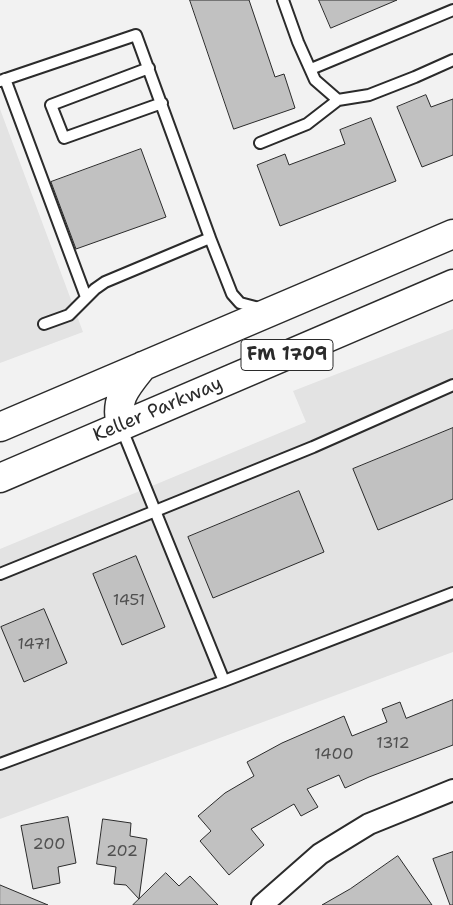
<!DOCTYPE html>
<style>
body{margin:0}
canvas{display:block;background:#f2f2f2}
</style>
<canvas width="453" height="905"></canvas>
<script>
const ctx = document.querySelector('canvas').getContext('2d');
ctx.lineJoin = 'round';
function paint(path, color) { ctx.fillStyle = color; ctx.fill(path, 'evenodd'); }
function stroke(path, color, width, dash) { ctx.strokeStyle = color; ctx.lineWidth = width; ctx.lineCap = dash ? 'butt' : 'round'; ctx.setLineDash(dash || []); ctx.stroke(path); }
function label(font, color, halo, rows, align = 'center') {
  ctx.font = font + ' "Shantell Sans",sans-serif'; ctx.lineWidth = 5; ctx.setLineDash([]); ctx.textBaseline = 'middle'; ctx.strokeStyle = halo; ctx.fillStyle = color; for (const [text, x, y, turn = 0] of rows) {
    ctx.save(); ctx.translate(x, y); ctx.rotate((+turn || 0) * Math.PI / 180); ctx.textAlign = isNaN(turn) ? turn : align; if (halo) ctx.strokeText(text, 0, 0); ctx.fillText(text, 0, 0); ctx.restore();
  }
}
const built = new Path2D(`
 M 0,109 L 83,332 L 0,363 Z
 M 453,329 L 453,652 L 0,819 L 0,549 L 306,422 L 293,391 Z`);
const building = new Path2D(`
 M 190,0 L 249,0 L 275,77 L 284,74 L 295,108 L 234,129 Z
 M 319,0 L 397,0 L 331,28 Z
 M 426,95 L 431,107 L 453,99 L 453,155 L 422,167 L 397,107 Z
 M 371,118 L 396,181 L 280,226 L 257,165 L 285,154 L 289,165 L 345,144 L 340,130 Z
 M 141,149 L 166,217 L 76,249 L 51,182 Z
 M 453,428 L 453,499 L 378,530 L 353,469 Z
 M 299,491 L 324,552 L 213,598 L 188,537 Z
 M 136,556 L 165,627 L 122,645 L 93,574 Z
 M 44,609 L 67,663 L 24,682 L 1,627 Z
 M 453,700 L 453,745 L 369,777 L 345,788 L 339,775 L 307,789 L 318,807 L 301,816 L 294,804 L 251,829 L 264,845 L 229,875 L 200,841 L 211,831 L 198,816 L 225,793 L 254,776 L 247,762 L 282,743 L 344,716 L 352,736 L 387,722 L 382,709 L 400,702 L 406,718 Z
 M 68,817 L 76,863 L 58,867 L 60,883 L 33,889 L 21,826 Z
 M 103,819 L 131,823 L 130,836 L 147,839 L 139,899 L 126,885 L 114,884 L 116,867 L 97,864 Z
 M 453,852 L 453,905 L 450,905 L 433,859 Z
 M 398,856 L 432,905 L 322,905 L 350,889 Z
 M 166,873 L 179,886 L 190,876 L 218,905 L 133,905 Z
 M 0,885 L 48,905 L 0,905 Z`);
const lane = new Path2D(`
 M 283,0 L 298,42 L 315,80 L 338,100 L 369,95 L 415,77 L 453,60
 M 149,68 L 51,105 L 64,138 L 162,103
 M 311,69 L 453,10
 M 5,79 L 86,297
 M 0,81 L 136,35 L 210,238 L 105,282 L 95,289 L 69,315 L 44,324
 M 260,143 L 307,124 L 338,100
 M 210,238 L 232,294 L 240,303 L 263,309
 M 121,427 L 224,681
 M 0,574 L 313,447 L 453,385
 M 0,764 L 224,681 L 453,593`);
const street = new Path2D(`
 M 262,905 L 320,854 L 369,824 L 453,790`);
const primary = new Path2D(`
 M 121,426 C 114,399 127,386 143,366
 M 0,427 L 453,234
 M 0,478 L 453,284`);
const numberNames = [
 ["1451",129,601],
 ["1471",34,645],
 ["1312",393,744],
 ["1400",334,755],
 ["200",49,845],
 ["202",122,852]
];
const shields = [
 [287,355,92]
];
const shieldNames = [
 ["FM 1709",287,355]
];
const streetNames = [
 ["Keller Parkway",158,410,-23]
];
paint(built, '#e3e3e3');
paint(building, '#c1c1c1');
stroke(building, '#2b2b2b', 1);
stroke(lane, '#2b2b2b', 14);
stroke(street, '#2b2b2b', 24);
stroke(primary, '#2b2b2b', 31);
stroke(lane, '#fff', 10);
stroke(street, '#fff', 20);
stroke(primary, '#fff', 28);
label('16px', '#505050', null, numberNames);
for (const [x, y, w] of shields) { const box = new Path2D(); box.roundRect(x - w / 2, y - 15.5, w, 31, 4); ctx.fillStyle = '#fff'; ctx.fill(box); stroke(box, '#2b2b2b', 1); }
label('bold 18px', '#2b2b2b', null, shieldNames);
label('19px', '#2b2b2b', '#fff', streetNames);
</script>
